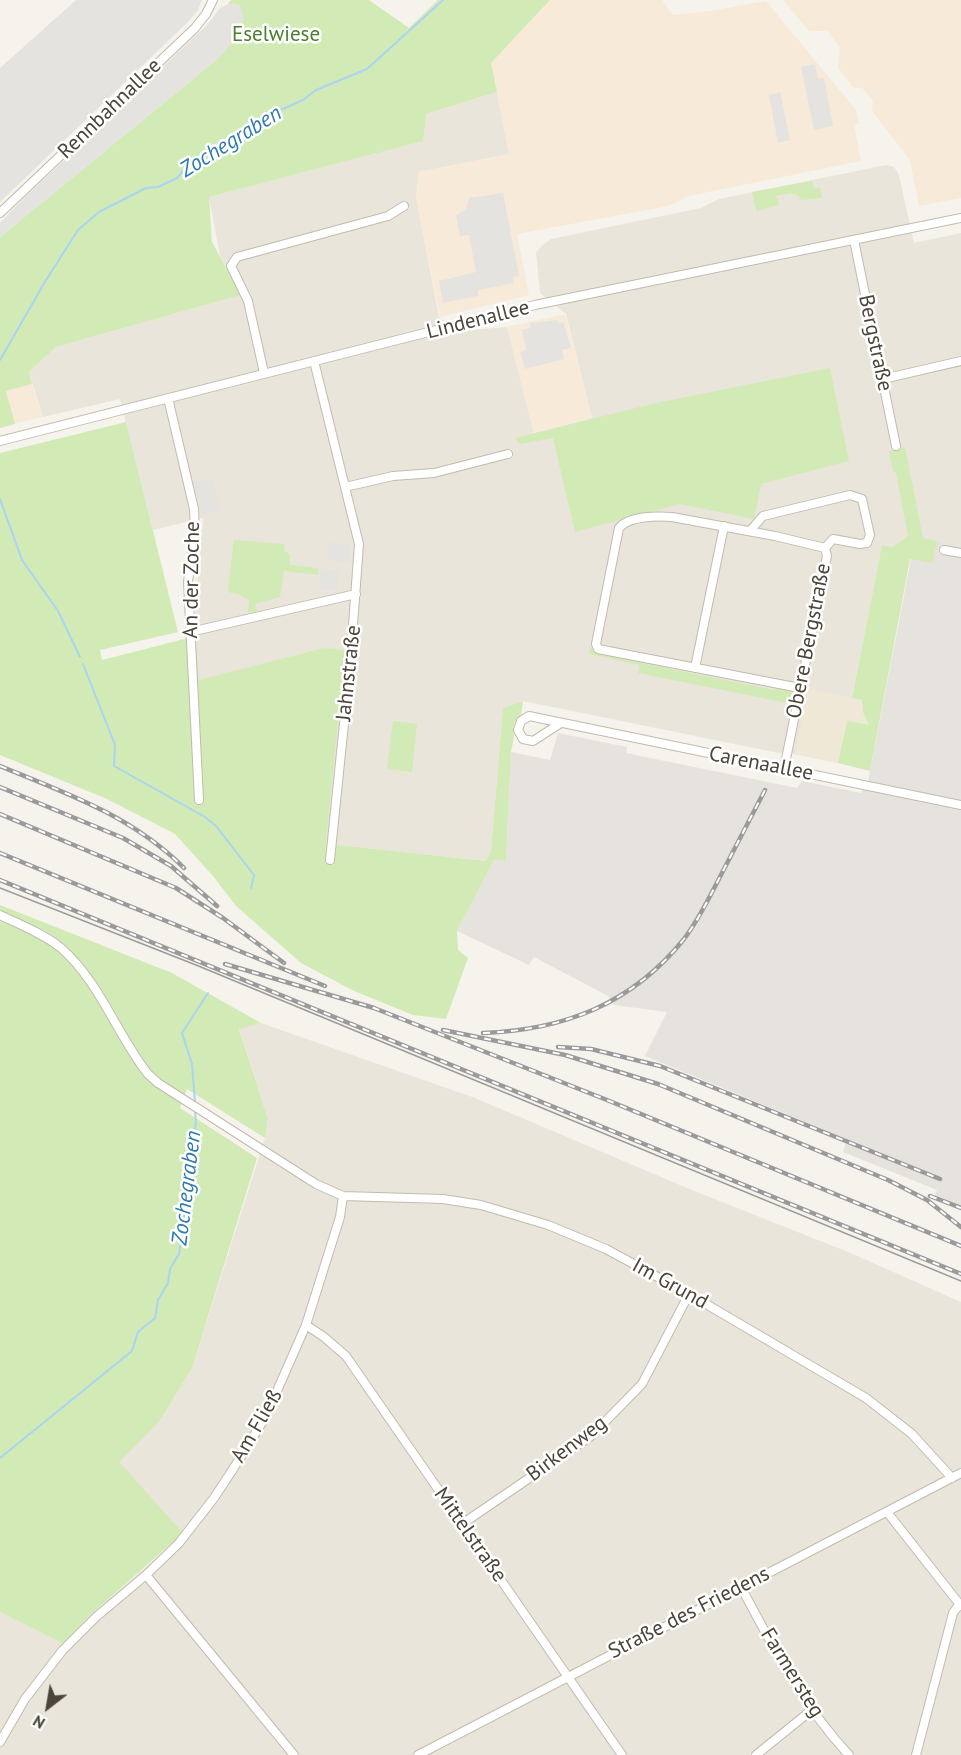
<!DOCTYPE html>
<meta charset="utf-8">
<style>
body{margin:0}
#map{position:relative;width:961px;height:1755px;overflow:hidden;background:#f6f3ec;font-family:"PT Sans",sans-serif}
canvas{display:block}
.north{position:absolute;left:18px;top:1677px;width:60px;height:60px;-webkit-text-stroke:4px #fff;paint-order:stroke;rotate:211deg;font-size:16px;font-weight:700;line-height:24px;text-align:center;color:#4b4439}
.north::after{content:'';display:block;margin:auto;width:21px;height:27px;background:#4b4439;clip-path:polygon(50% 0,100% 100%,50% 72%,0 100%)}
</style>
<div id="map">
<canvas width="961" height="1755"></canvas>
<div class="north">N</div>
</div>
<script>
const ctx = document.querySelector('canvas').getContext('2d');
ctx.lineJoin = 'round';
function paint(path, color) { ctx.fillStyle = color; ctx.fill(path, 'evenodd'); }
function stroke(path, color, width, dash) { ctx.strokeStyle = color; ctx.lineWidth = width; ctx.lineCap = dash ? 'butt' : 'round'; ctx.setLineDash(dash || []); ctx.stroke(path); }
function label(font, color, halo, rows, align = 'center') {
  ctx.font = font + ' "PT Sans",sans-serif'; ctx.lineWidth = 5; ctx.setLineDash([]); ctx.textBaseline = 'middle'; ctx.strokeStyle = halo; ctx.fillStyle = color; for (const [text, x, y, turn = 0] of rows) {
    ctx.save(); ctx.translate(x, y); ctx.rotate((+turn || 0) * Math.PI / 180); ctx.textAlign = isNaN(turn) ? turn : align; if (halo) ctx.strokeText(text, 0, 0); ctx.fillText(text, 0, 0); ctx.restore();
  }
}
const residential = new Path2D(`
 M 497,92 L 509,154 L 419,172 L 416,197 L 439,317 L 460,331 L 507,327 L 534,433 L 592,418 L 566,314 L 540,293 L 536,252 L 543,245 L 551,239 L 701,208 L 719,199 L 886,165 L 894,167 L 899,175 L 914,243 L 961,233 L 961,546 L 908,536 L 892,547 L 882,546 L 852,697 L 862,700 L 869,726 L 847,721 L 838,763 L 794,754 L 779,753 L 523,701 L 503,708 L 491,851 L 486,861 L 338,845 L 324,851 L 204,802 L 195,607 L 203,518 L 153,530 L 120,399 L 43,417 L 29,372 L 56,347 L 241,295 L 220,256 L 209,197 L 422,141 L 426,114 Z
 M 261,1023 L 475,1098 L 687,1188 L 853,1254 L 961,1302 L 961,1755 L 0,1755 L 0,1612 L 64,1644 L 88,1617 L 171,1545 L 118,1462 L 159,1422 L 192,1368 L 265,1138 L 268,1119 L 239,1028 Z`);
const commercial = new Path2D(`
 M 550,0 L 662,0 L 673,15 L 711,11 L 766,1 L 856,110 L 859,124 L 854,125 L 861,161 L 689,196 L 668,206 L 517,234 L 529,295 L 440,317 L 416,197 L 419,172 L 509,154 L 491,63 Z
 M 783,0 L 961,0 L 961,198 L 919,206 L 910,160 L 872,111 L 873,101 L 862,88 L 853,87 L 838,68 L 840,48 L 828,31 L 809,31 Z
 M 565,314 L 592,418 L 534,433 L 507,327 Z
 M 32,384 L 43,417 L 15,424 L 6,391 Z`);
const industrial = new Path2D(`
 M 923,538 L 961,546 L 961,1207 L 934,1197 L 937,1190 L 843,1152 L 847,1139 L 645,1056 L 667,1012 L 614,1005 L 608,996 L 534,957 L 529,965 L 457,931 L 494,860 L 506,861 L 511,752 L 550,760 L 558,733 L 627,747 L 626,753 L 797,788 L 802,781 L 861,793 L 868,782 L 911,559 Z`);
const education = new Path2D(`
 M 808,689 L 862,700 L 863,712 L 869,726 L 847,721 L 838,763 L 795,754 Z`);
const green = new Path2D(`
 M 231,0 L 369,0 L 409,28 L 438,0 L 550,0 L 491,63 L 497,92 L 426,114 L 423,141 L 209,197 L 212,242 L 241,295 L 56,347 L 29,372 L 32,384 L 6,391 L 15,424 L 0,428 L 0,237 L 215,61 L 237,38 L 240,5 L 228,4 Z
 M 812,181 L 814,189 L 820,188 L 822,198 L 800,200 L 799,196 L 791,193 L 776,196 L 779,205 L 756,211 L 752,192 Z
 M 830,368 L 849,461 L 761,484 L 754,519 L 680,504 L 575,532 L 553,438 L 520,444 L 515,438 L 656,403 Z
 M 126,422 L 178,632 L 100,650 L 102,660 L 196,636 L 199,680 L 324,648 L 345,650 L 325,851 L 338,845 L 486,861 L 491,851 L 503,708 L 523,701 L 521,715 L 515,721 L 513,729 L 514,737 L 511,752 L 506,861 L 494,860 L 457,931 L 458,950 L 468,958 L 446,1019 L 413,1015 L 354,991 L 301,963 L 236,906 L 213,876 L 175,834 L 107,799 L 0,755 L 0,453 Z
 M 905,447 L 923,538 L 937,541 L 932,563 L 910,559 L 870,771 L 838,763 L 847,721 L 869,725 L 863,712 L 862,700 L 852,698 L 882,545 L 892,547 L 908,536 L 896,472 L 893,471 L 889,451 Z
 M 234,540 L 285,544 L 284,551 L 290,554 L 290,565 L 318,568 L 318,575 L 284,571 L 280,597 L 255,604 L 257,611 L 248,613 L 249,600 L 240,595 L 228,592 Z
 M 590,646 L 598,654 L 774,690 L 778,688 L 789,690 L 794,695 L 792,704 L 638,673 L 639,665 L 589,654 Z
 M 393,721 L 417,724 L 412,772 L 387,769 Z
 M 0,905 L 172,973 L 261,1023 L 239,1029 L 268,1119 L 265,1138 L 187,1089 L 180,1108 L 257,1158 L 192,1368 L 159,1422 L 119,1462 L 183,1533 L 88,1617 L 64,1644 L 0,1612 Z`);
const parking = new Path2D(`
 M 76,0 L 202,0 L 198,10 L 189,21 L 0,202 L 0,68 Z
 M 228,4 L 240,5 L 244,18 L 238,38 L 215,61 L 0,237 L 0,223 L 25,197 L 208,24 L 220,8 Z
 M 815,64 L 818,79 L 824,78 L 833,126 L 814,130 L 801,67 Z
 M 780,92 L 790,140 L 778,143 L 769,95 Z
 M 503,193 L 519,276 L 513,277 L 514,283 L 478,290 L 478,296 L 443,303 L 439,281 L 476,272 L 469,235 L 460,236 L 456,215 L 466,209 L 469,198 Z
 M 557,320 L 558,323 L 563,322 L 571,348 L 562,350 L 564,359 L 525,369 L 520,352 L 526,350 L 522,330 L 531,328 L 530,323 Z
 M 212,479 L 220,511 L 202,515 L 194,482 Z
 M 329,542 L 350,546 L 349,563 L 327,560 Z
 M 320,569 L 339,570 L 337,591 L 319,589 Z`);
const stream = new Path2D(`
 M 0,360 L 46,280 L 78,230 L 99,212 L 146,188 L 158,187 L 177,178 L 186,168 L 241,133 L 254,127 L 267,116 L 303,100 L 316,90 L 367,69 L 443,0
 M 0,499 L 22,560 L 58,611 L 80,657
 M 83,664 L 115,745 L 114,766 L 205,817 L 216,826 L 254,875 L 251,888
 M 195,1102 L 192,1064 L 182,1033 L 208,993
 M 0,1458 L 132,1351 L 138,1332 L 155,1318 L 158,1300 L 168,1283 L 170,1269 L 179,1254 L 196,1122 L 195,1111`);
const minor = new Path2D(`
 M 0,213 L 195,28 L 206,14 L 213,0
 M 854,240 L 896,446
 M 314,361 L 359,544 L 350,665 L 330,860
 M 264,373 L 248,301 L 231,266 L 237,257 L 388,216 L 404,206
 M 883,379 L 961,361
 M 168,398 L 194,509 L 195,530 L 188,582 L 199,800
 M 0,441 L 535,305 L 961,218
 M 345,487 L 393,476 L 434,473 L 508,454
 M 750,531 L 763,516 L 850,495 L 862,499 L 870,535 L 867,543 L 860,544 L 833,539 L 825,548 L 827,556 L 784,769
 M 944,550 L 961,553
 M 190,632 L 356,594
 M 695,668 L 724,526
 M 800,688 L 598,649 L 596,644 L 619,528 C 629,516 657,516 672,517 L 775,536 L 825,548
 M 561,723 L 533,741 L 523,739 L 518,730 L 521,721 L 529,716 L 961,805
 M 0,915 C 19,924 46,935 61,948 C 100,982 117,1035 148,1074 L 158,1083 L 316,1184 L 343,1196 L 443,1199 L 481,1205 L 548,1225 L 606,1249 L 689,1294 L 866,1398 L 912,1434 L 952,1478
 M 306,1325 L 324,1337 L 346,1356 L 622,1755
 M 887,1512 L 961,1606
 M 462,1524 L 591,1436 L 642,1384 L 689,1294
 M 146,1575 L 294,1755
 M 741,1587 C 772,1645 803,1706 849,1755
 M 0,1742 L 25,1699 L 62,1651 L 96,1617 L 146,1575 L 179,1543 L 214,1498 L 235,1466 L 266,1416 L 306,1325 L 340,1217 L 343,1196
 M 418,1755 L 961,1473
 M 756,1755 L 813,1709
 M 916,1755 L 953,1613 L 959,1605`);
const tram = new Path2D(`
 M 0,888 L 196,965 L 961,1281`);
const rail = new Path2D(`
 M 0,766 C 66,793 132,816 184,868
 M 0,787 L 123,838 L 171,866 L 217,906
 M 0,814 L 176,888 L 223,918 L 284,963
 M 0,853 L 325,986
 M 0,880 L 961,1274
 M 225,964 L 374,1008 L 607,1100 L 961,1246
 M 443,1030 L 565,1055 L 658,1084 L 888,1180 L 927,1200 L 961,1227
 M 483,1033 C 564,1030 632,1004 684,939 C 700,918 711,894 723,871 C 737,844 751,817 765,790
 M 558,1047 L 591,1049 L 660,1066 L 940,1179
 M 930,1196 L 961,1208`);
const parkNames = [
 ["Eselwiese",276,35]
];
const streetNames = [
 ["Rennbahnallee",110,109,-44],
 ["Lindenallee",478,320,-14],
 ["Bergstraße",875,343,78],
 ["An der Zoche",192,580,-89],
 ["Obere Bergstraße",809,641,-79],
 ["Jahnstraße",349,673,-84],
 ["Carenaallee",761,764,11],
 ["Im Grund",670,1284,29],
 ["Am Fließ",257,1426,-60],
 ["Birkenweg",567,1449,-37],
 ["Mittelstraße",470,1535,55],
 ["Straße des Friedens",689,1613,-27],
 ["Farmersteg",792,1673,58]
];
const waterNames = [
 ["Zochegraben",231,142,-32],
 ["Zochegraben",187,1188,-83]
];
paint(residential, '#eae5da');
paint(commercial, '#f7ead8');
paint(industrial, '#e6e2dd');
paint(education, '#efe8d6');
paint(green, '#d2eab5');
paint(parking, '#e5e3e0');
stroke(stream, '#a9d4f2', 2);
stroke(minor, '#c2bbae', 10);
stroke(minor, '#fff', 8);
stroke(tram, '#9a9a9a', 1.5);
stroke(rail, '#9a9a9a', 4.5);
stroke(rail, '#fff', 2, [7]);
label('21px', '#4a7f2a', '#fff', parkNames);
label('21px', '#4b4439', '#fff', streetNames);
label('italic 22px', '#2e7ab2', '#fff', waterNames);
</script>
